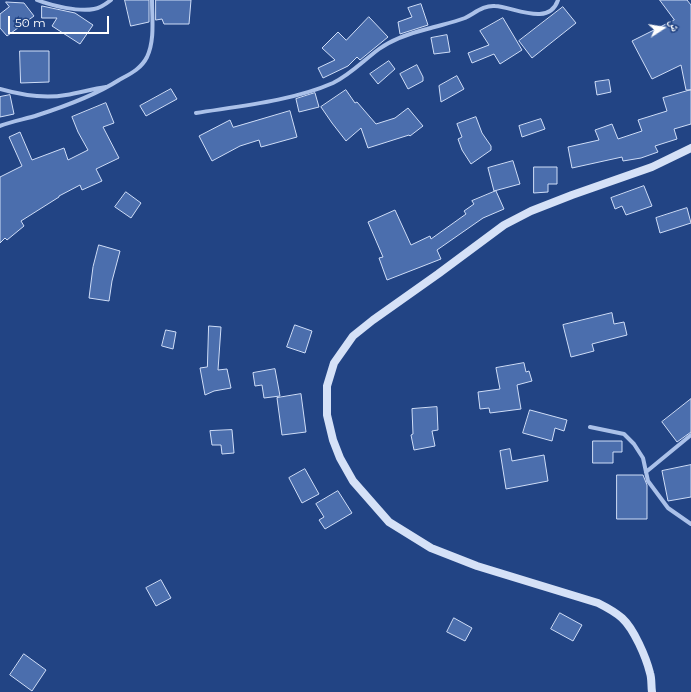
<!DOCTYPE html>
<meta charset="utf-8">
<style>
body{margin:0}
#map{position:relative;width:691px;height:692px;overflow:hidden;background:#224484;font-family:Montserrat,"Noto Naskh Arabic",sans-serif}
canvas{display:block}
.north{position:absolute;left:643px;top:8px;width:40px;height:40px;-webkit-text-stroke:3px #224484;paint-order:stroke;rotate:78deg;font-size:11px;font-weight:700;line-height:16px;text-align:center;color:#fff}
.north::after{content:'';display:block;margin:auto;width:14px;height:18px;background:#fff;clip-path:polygon(50% 0,100% 100%,50% 72%,0 100%)}
.scale{position:absolute;left:8px;top:16px;width:101px;height:18px;box-sizing:border-box;border:2px solid #fff;border-top:0;padding-left:5px;font-size:12px;line-height:14px;white-space:nowrap;color:#fff;-webkit-text-stroke:3px #224484;paint-order:stroke}
</style>
<div id="map">
<canvas width="691" height="692"></canvas>
<div class="north">ش</div>
<div class="scale">50 m</div>
</div>
<script>
const ctx = document.querySelector('canvas').getContext('2d');
ctx.lineJoin = 'round';
function paint(path, color) { ctx.fillStyle = color; ctx.fill(path, 'evenodd'); }
function stroke(path, color, width, dash) { ctx.strokeStyle = color; ctx.lineWidth = width; ctx.lineCap = dash ? 'butt' : 'round'; ctx.setLineDash(dash || []); ctx.stroke(path); }
const building = new Path2D(`
 M 125,0 L 149,0 L 149,22 L 131,26 Z
 M 156,0 L 191,0 L 189,24 L 164,24 L 162,19 L 156,20 Z
 M 660,0 L 687,0 L 691,5 L 691,90 L 686,90 L 681,65 L 652,79 L 632,41 L 674,20 Z
 M 6,2 L 24,3 L 34,16 L 7,36 L 0,28 L 0,14 L 9,7 Z
 M 421,4 L 428,25 L 400,34 L 398,22 L 412,17 L 408,8 Z
 M 42,6 L 75,13 L 93,25 L 80,44 L 52,26 L 57,18 L 42,18 Z
 M 563,7 L 576,23 L 532,58 L 519,41 Z
 M 369,17 L 388,37 L 360,60 L 357,57 L 348,66 L 323,78 L 318,68 L 335,60 L 322,48 L 338,32 L 346,40 Z
 M 503,18 L 522,50 L 500,64 L 494,54 L 472,63 L 468,53 L 489,45 L 480,31 Z
 M 447,35 L 450,52 L 434,54 L 431,38 Z
 M 20,51 L 49,51 L 49,82 L 21,83 Z
 M 389,61 L 395,69 L 378,84 L 370,74 Z
 M 417,65 L 423,77 L 423,81 L 408,89 L 400,74 Z
 M 457,76 L 464,89 L 441,102 L 439,86 Z
 M 609,80 L 611,92 L 597,95 L 595,82 Z
 M 171,89 L 177,99 L 146,116 L 140,106 Z
 M 346,90 L 355,103 L 357,102 L 376,124 L 395,118 L 408,108 L 423,126 L 410,136 L 409,135 L 368,148 L 361,128 L 346,141 L 332,123 L 321,107 Z
 M 691,90 L 691,124 L 674,129 L 677,139 L 655,146 L 658,152 L 641,158 L 623,161 L 622,157 L 572,168 L 568,147 L 599,140 L 595,130 L 612,124 L 618,139 L 642,131 L 638,120 L 667,111 L 663,98 Z
 M 315,93 L 319,107 L 299,112 L 296,99 Z
 M 10,95 L 14,114 L 0,117 L 0,97 Z
 M 106,103 L 114,123 L 103,127 L 119,158 L 96,169 L 102,181 L 82,190 L 80,185 L 59,196 L 59,197 L 21,221 L 24,226 L 7,240 L 5,238 L 0,243 L 0,177 L 22,166 L 9,137 L 20,132 L 32,160 L 64,148 L 68,160 L 88,150 L 78,132 L 72,117 Z
 M 290,111 L 297,137 L 261,147 L 259,140 L 240,146 L 212,161 L 199,136 L 230,120 L 233,127 Z
 M 476,117 L 482,133 L 491,146 L 491,150 L 471,164 L 462,150 L 458,139 L 462,137 L 457,124 Z
 M 541,119 L 545,129 L 522,137 L 519,126 Z
 M 513,161 L 520,184 L 494,191 L 488,168 Z
 M 534,167 L 557,167 L 557,184 L 548,184 L 548,192 L 534,193 Z
 M 644,186 L 652,206 L 626,215 L 622,206 L 615,209 L 611,198 Z
 M 496,191 L 504,209 L 483,218 L 437,250 L 441,259 L 387,280 L 379,258 L 383,257 L 368,222 L 395,210 L 411,245 L 430,236 L 431,239 L 466,214 L 464,211 L 474,204 L 472,201 Z
 M 126,192 L 141,203 L 131,218 L 115,207 Z
 M 687,208 L 691,223 L 660,233 L 656,218 Z
 M 99,245 L 120,251 L 112,281 L 109,301 L 89,298 L 93,267 Z
 M 612,313 L 614,324 L 624,322 L 627,335 L 592,344 L 594,351 L 571,357 L 563,325 Z
 M 295,325 L 312,331 L 305,353 L 287,347 Z
 M 209,326 L 221,327 L 218,370 L 227,369 L 231,388 L 214,391 L 205,395 L 200,368 L 207,367 Z
 M 166,330 L 176,332 L 173,349 L 162,346 Z
 M 524,363 L 526,372 L 529,371 L 532,381 L 517,385 L 521,409 L 490,413 L 489,408 L 480,409 L 478,392 L 500,389 L 496,368 Z
 M 275,369 L 280,396 L 264,398 L 262,385 L 255,386 L 253,373 Z
 M 301,394 L 306,432 L 282,435 L 277,398 Z
 M 691,399 L 691,432 L 677,442 L 662,422 Z
 M 437,407 L 438,430 L 432,431 L 435,446 L 414,450 L 411,435 L 413,434 L 412,409 Z
 M 530,410 L 567,420 L 564,431 L 555,428 L 552,441 L 523,433 Z
 M 232,430 L 234,453 L 222,454 L 221,445 L 212,445 L 210,431 Z
 M 593,441 L 622,441 L 622,452 L 613,452 L 613,463 L 593,463 Z
 M 510,449 L 512,461 L 544,455 L 548,481 L 506,489 L 500,451 Z
 M 691,465 L 691,497 L 668,501 L 662,471 Z
 M 305,469 L 319,494 L 302,503 L 289,478 Z
 M 617,475 L 643,475 L 647,485 L 647,519 L 617,519 Z
 M 338,491 L 352,513 L 325,529 L 319,520 L 324,517 L 316,504 Z
 M 161,580 L 171,598 L 156,606 L 146,588 Z
 M 560,613 L 582,625 L 573,641 L 551,629 Z
 M 454,618 L 472,628 L 465,641 L 447,632 Z
 M 24,654 L 46,670 L 32,691 L 10,675 Z`);
const minor = new Path2D(`
 M 37,0 C 52,6 79,12 94,9 C 101,8 106,4 111,0
 M 0,89 C 21,95 44,99 66,95 C 79,93 92,89 106,87
 M 196,113 C 240,106 292,101 333,83 C 350,75 364,60 379,49 C 393,39 411,33 427,29 C 440,25 452,23 465,18 C 475,13 484,5 495,6 C 514,7 549,27 558,0
 M 0,126 C 12,121 26,119 38,115 C 66,106 94,96 119,80 C 130,74 141,69 147,57 C 155,40 152,19 152,0
 M 590,427 L 624,434 L 634,444 L 643,458 L 648,481 L 668,508 L 691,524
 M 646,472 L 691,435`);
const secondary = new Path2D(`
 M 652,692 C 651,686 652,679 650,673 C 646,657 634,629 622,618 C 614,611 606,607 598,603 L 477,566 L 431,548 L 389,522 L 353,481 L 340,458 L 333,440 L 327,415 L 327,386 L 334,363 L 353,336 L 373,320 L 438,274 L 504,225 L 531,211 L 572,195 L 652,167 L 691,148`);
paint(building, '#4b6ead');
stroke(building, '#cfddf7', 1);
stroke(minor, '#abc1e9', 4);
stroke(secondary, '#d5e1f7', 8);
</script>
